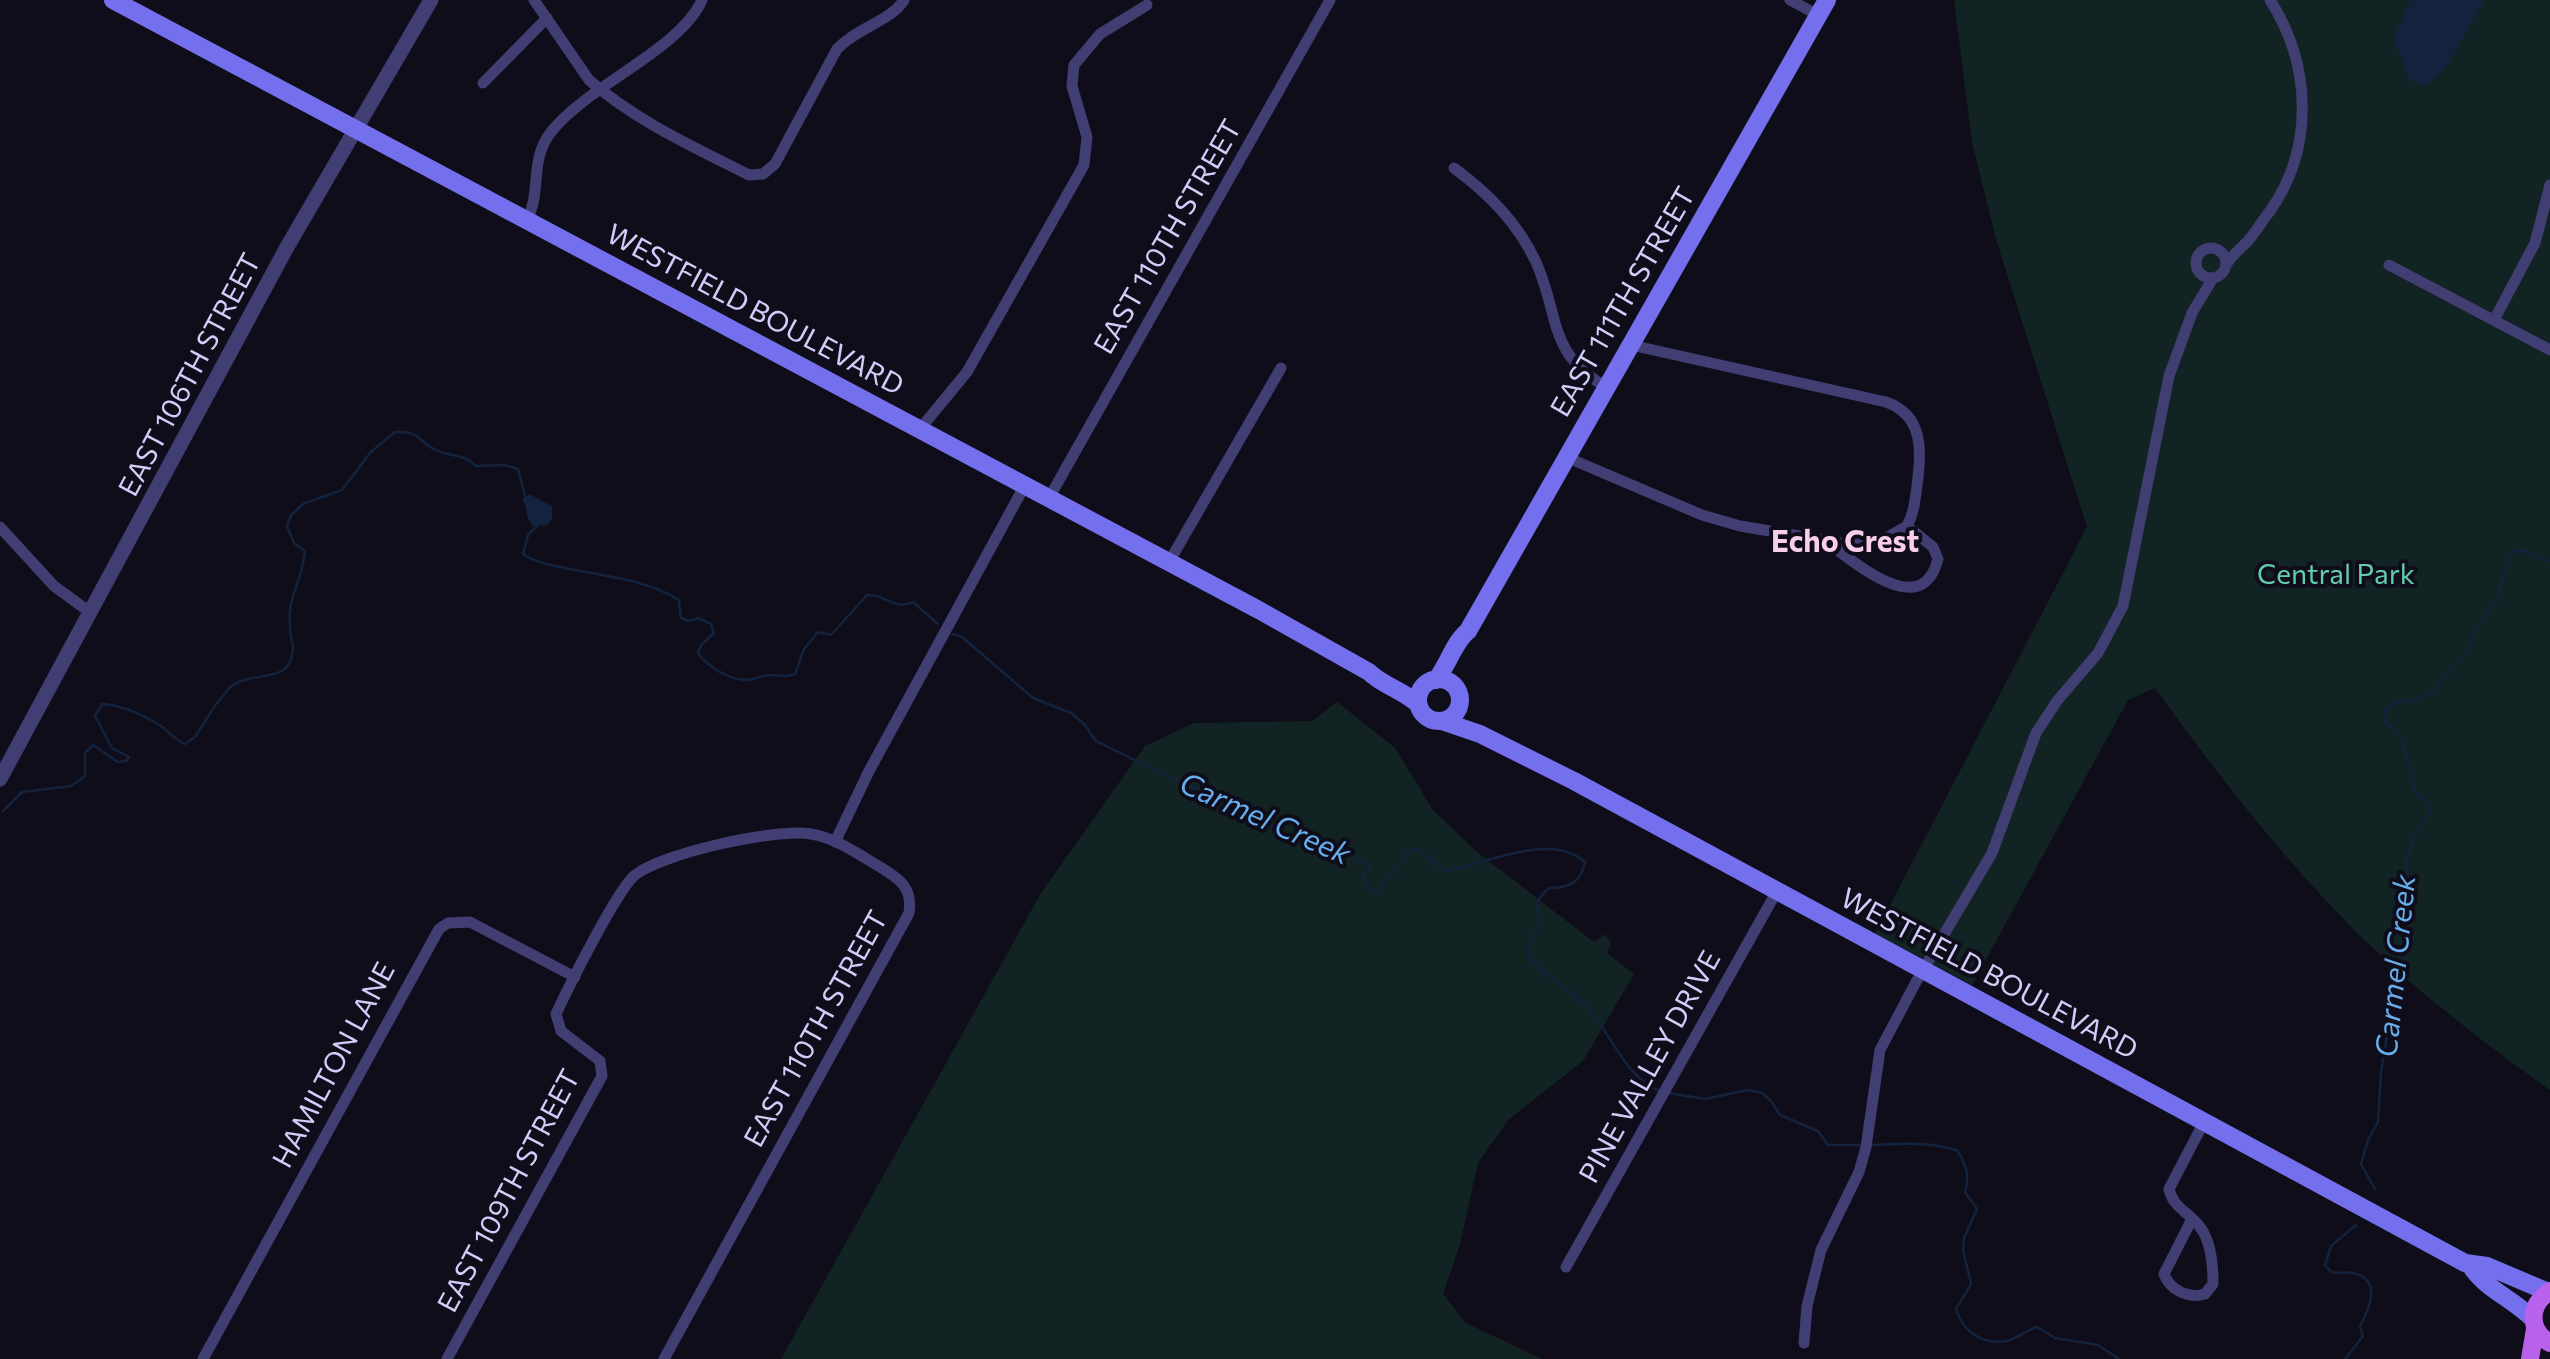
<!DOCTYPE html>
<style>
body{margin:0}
canvas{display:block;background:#0f0d1a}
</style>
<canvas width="2550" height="1359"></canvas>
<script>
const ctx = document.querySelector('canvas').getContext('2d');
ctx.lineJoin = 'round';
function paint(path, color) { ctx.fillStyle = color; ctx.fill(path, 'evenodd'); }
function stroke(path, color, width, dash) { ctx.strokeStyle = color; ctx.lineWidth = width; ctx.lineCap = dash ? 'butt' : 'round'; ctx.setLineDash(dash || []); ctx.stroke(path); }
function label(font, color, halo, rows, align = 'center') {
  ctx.font = font + ' Commissioner,sans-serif'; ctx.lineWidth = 8; ctx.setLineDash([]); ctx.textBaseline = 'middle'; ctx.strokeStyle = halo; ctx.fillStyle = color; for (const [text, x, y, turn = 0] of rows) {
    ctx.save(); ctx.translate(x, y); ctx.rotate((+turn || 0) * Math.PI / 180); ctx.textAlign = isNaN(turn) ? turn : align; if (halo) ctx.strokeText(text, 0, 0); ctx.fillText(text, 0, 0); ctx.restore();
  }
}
const green = new Path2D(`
 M 1954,0 L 2550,0 L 2550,1090 C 2473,1035 2398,977 2333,908 C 2267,839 2210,764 2155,688 L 2128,700 L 1972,985 L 1875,934 L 2087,527 L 1995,236 L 1972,142 Z
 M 1337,702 L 1395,748 L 1433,810 L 1477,852 L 1594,942 L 1606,934 L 1611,944 L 1607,953 L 1634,974 L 1583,1061 L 1508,1120 L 1478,1163 L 1460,1244 L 1443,1294 L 1466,1323 L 1542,1359 L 781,1359 L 1041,893 L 1145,746 L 1194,723 L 1312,721 Z`);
const water = new Path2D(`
 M 2411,0 L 2485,0 L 2445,69 L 2426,86 C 2404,82 2408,73 2401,55 C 2399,50 2394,46 2392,40 Z
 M 529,494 L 552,506 L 552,519 L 547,525 L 533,526 C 524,516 529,508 522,499 Z`);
const stream = new Path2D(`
 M 539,524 L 528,535 L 523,554 C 537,564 553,565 569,569 C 607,576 646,580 679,600 L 681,618 L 689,621 L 698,618 L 711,624 L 714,633 L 701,645 L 698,653 C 708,667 729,680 747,680 C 755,680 763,674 772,675 C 782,675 784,678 795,674 L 804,649 L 818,632 L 831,635 L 867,595 C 886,594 894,611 913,602 L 938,624
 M 953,634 L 962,637 L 1033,698 L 1071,713 L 1084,724 L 1096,741 L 1173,779 L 1242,808 L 1287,835 L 1351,851 L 1356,861 L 1366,861 L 1370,870 L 1363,875 L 1367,888 L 1375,893 C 1386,874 1397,875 1408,851 L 1417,849 L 1446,871 C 1485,864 1551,831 1585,862 C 1581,883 1568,888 1549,888 C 1527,908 1543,909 1537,928 C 1535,936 1530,945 1527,953 C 1544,977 1571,989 1590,1011 C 1612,1036 1628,1081 1661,1091
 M 292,642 C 283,596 301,591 305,551 L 294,543 L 287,526 L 291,515 L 303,504 L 342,490 L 371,452 L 395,432 C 423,431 418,443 438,451 C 453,457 464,454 476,466 L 504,465 L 518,469 L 525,496
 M 217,703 C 222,698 227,689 233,685 C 257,669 293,687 293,645
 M 3,811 L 22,792 L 71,786 L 85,776 L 85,753 L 93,745 L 118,762 L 126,761 L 129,757 L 112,748 L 95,716 L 102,704 C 121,705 141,714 158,724 C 168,730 173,739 185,744 L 195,737 L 216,704
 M 1668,1093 L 1705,1099 L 1748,1090 L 1762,1093 L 1771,1101 L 1780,1115 L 1818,1131 L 1828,1145 L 1862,1145
 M 1870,1145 C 1900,1144 1929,1141 1958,1151 C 1966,1166 1970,1175 1965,1192 L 1977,1209 L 1964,1238 L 1963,1250 L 1971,1284 L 1956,1309 C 1963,1332 1982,1345 2007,1341 C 2019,1338 2026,1330 2037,1327 L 2055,1338 L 2098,1345 L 2119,1359
 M 2375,1189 L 2361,1164 L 2368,1140 L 2378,1122 L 2381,1072 L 2409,897 L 2406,861 L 2413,839 L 2431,810 L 2429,803 L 2416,794 C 2413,775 2404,754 2403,738 L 2385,721 L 2384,713 L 2395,702 L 2418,700 L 2433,691 L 2465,655 L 2478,624 L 2498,599 L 2509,553 L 2523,550 L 2550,561
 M 2345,1359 L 2363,1336 L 2360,1327 C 2368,1310 2382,1283 2357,1274 C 2349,1271 2340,1274 2331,1272 L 2325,1265 L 2331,1246 L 2356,1225`);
const minor = new Path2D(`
 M 534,0 L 589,80 C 636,121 694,147 749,175 L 763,174 L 775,164 L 837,49 C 858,27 891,21 904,0
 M 1790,0 L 1818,15
 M 483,83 L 547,18
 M 1454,168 C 1489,194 1517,222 1536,262 C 1560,316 1547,353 1606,387
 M 527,220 C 542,191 529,160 551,132 C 588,85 680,50 702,0
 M2196 263a15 15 0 1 1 30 0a15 15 0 1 1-30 0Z
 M 2226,265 C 2232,255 2239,250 2247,242 C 2255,233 2262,221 2270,211 C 2315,147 2311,64 2270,0
 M 2389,265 L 2550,350
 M 2494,320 L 2535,243 L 2550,185
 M 1631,345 L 1886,402 C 1925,416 1921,452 1917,486 C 1915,500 1914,513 1907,526
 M 920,429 L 967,372 L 1084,165 L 1087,137 L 1072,86 L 1074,65 L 1100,34 L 1147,5
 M 1566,457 L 1702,515 L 1740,526 L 1853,545 L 1886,538 L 1907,526
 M 1049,498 L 1330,0
 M 0,527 L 54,586 L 91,613
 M 1828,543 C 1856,563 1922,622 1938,559 L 1933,547 L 1907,526
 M 1169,562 L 1281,368
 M 835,842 L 869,771 L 1025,485
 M 2192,1219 L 2164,1274 C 2170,1290 2188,1299 2205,1294 L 2213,1284 C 2213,1267 2211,1241 2200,1227 C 2189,1212 2173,1208 2169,1189 L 2204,1122
 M 1566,1267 L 1777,891
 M 1804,1343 L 1807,1306 L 1821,1250 L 1859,1172 L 1866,1147 L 1880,1050 L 1916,982 L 1992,853 L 2036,733 L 2057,701 L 2098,653 L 2123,606 L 2169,376 L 2192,313 L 2213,278
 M 203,1359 L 439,929 L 448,923 L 470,922 L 575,977
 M 447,1359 L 602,1076 L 600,1061 L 561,1031 L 556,1014 C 568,988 617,890 635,875 C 663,853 776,828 811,834 C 836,838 858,854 880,867 C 900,879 913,888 909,913 L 664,1359`);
const tertiary = new Path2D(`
 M 0,779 L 287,247 L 431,0`);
const secondary = new Path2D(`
 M 113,0 L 1257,609 L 1369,672 C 1383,686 1403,690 1419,705
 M1418 700a21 21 0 1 1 42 0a21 21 0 1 1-42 0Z
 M 1436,680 C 1448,665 1454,642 1468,631 L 1827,0
 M 1442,721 L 1480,734 L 1574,781 L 2465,1263 L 2487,1266 L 2548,1292
 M 2470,1265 C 2485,1289 2512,1298 2533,1319`);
const primary = new Path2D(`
 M 2550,1291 C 2528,1305 2528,1330 2550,1343
 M 2530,1359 L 2535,1329`);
const streetNames = [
 ["EAST 110TH STREET",1168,237,-60],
 ["EAST 111TH STREET",1623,302,-60],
 ["WESTFIELD BOULEVARD",755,310,28],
 ["EAST 106TH STREET",190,375,-62],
 ["WESTFIELD BOULEVARD",1989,974,28],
 ["EAST 110TH STREET",816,1029,-61],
 ["HAMILTON LANE",334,1065,-62],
 ["PINE VALLEY DRIVE",1650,1067,-61],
 ["EAST 109TH STREET",509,1191,-62]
];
const parkNames = [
 ["Central Park",2336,575]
];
const neighbourhoodNames = [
 ["Echo Crest",1845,542]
];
const waterNames = [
 ["Carmel Creek",1265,819,24],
 ["Carmel Creek",2396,966,-84]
];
paint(green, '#112322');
paint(water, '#13233d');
stroke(stream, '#13233d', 2.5);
stroke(minor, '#403e73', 11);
stroke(tertiary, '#403e73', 15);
stroke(secondary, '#746fec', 18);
stroke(primary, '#b861ea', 18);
label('28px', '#d2ccf8', '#0f0d1a', streetNames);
label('28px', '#63cdb4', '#0f0d1a', parkNames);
label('bold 30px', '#f9cee9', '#0f0d1a', neighbourhoodNames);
label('italic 30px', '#67adeb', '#0f0d1a', waterNames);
</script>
